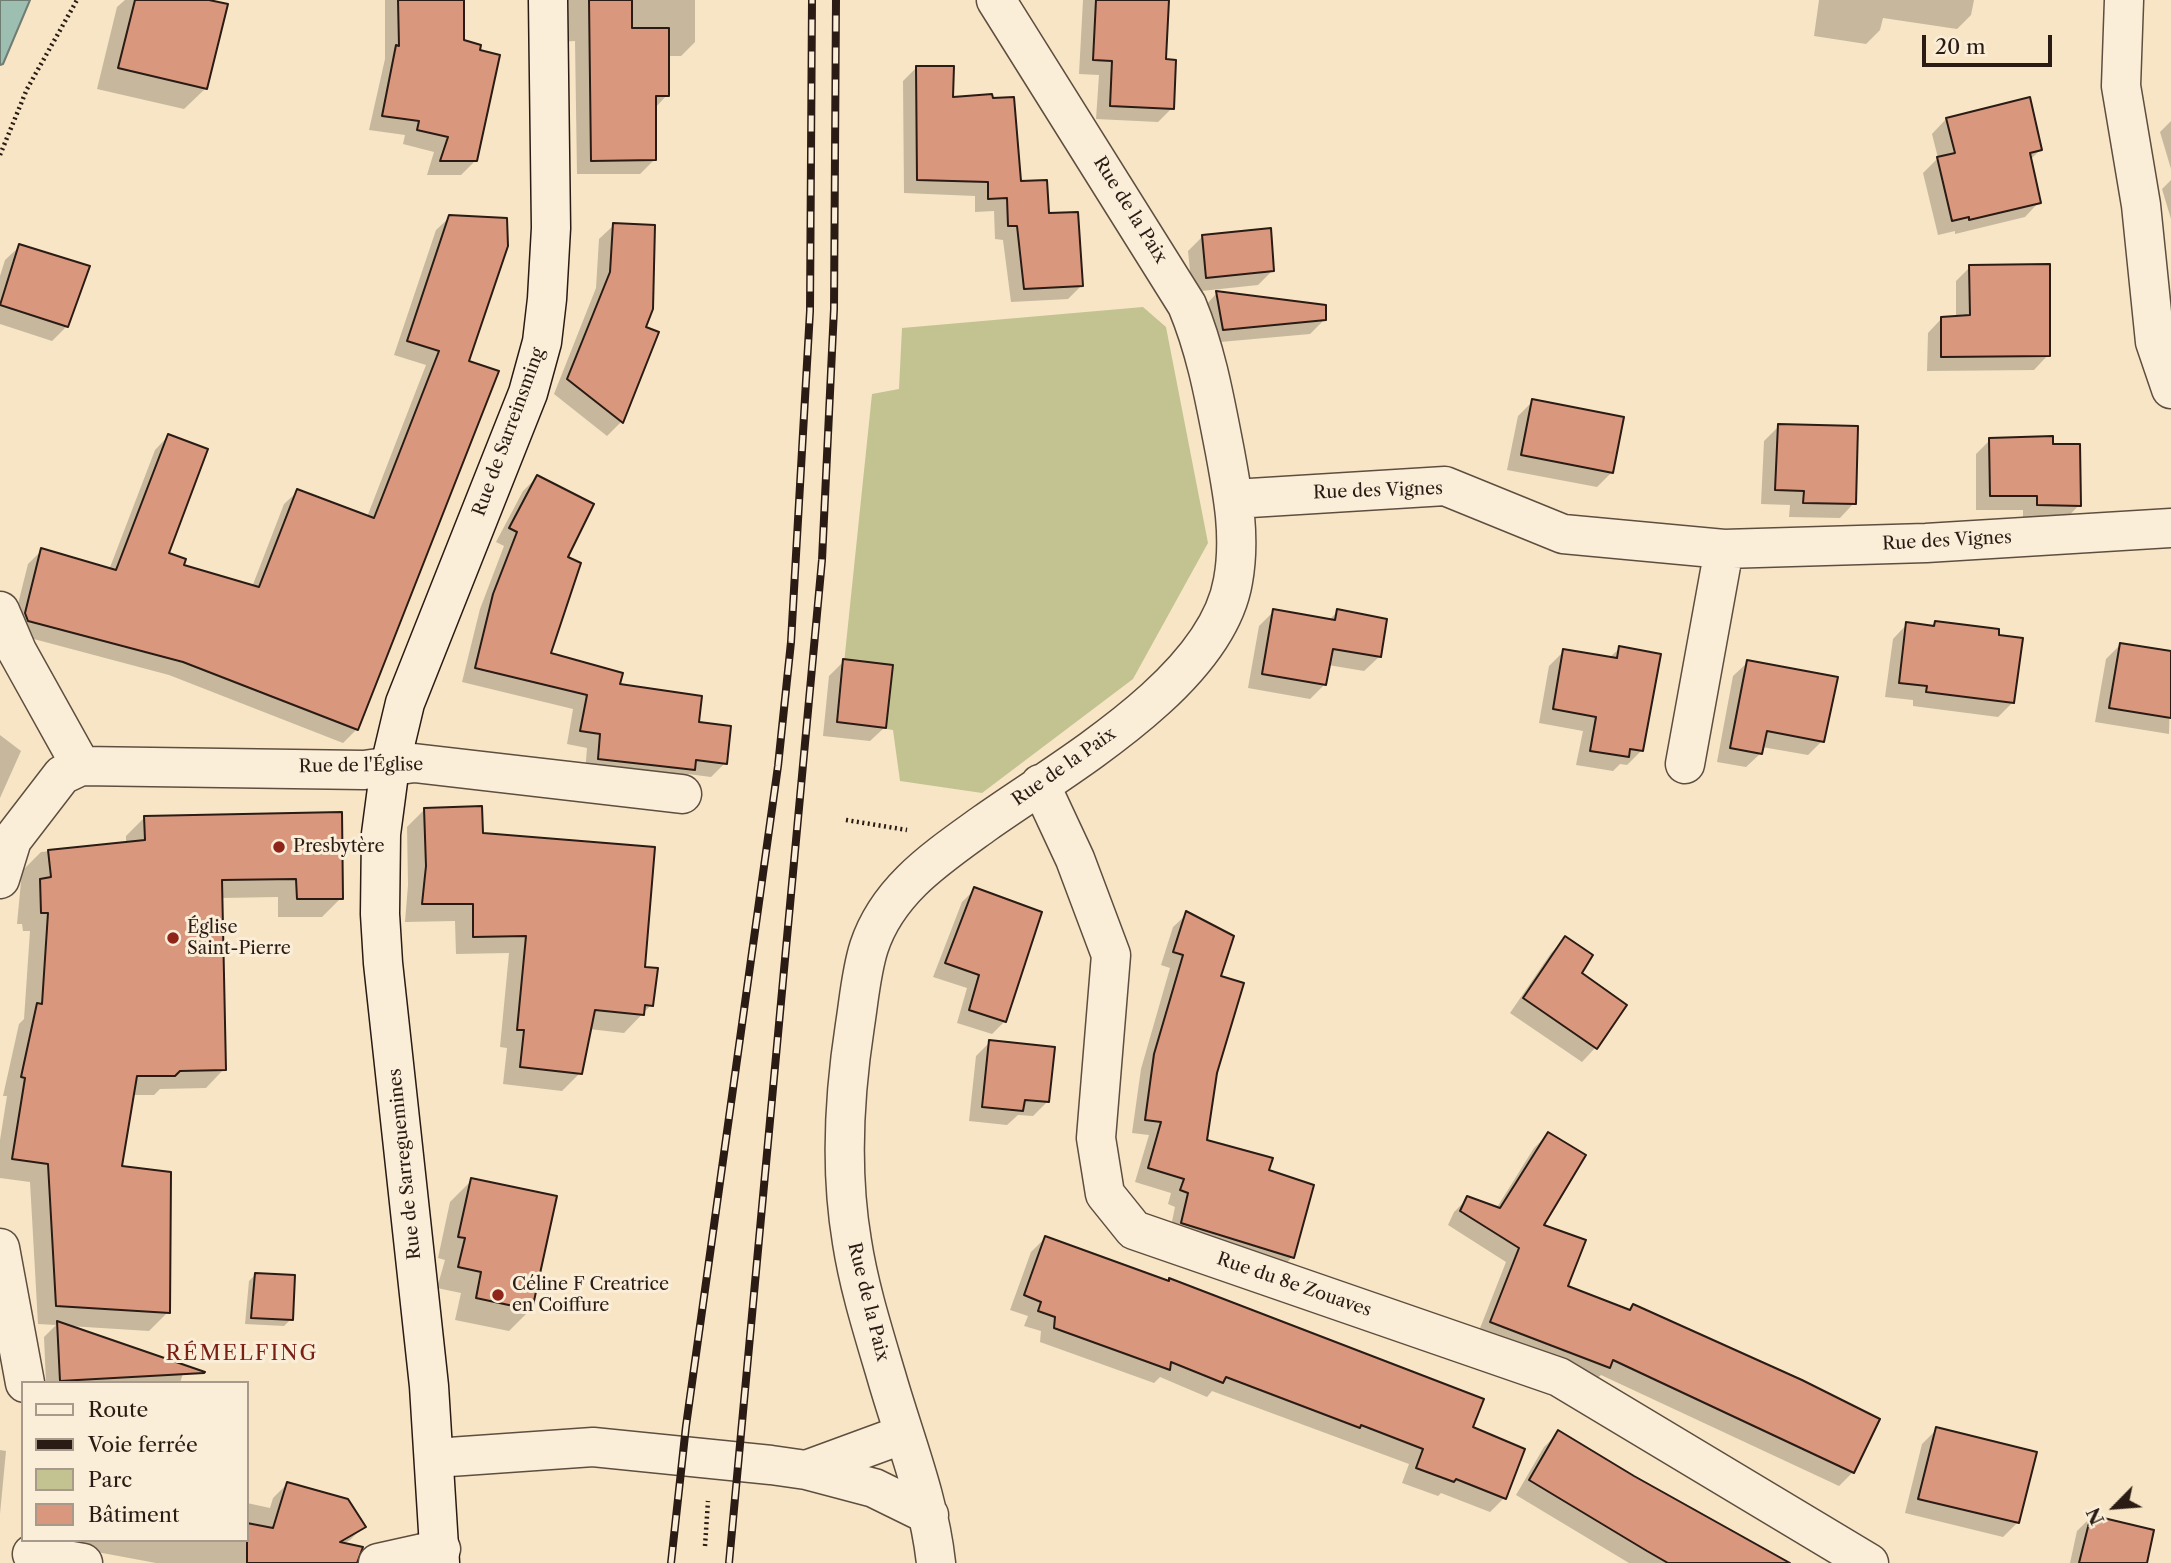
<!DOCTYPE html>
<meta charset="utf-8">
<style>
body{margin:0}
#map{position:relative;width:2171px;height:1563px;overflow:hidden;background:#f8e5c5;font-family:"Libre Caslon Text",serif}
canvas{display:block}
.legend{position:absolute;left:21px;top:1381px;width:228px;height:161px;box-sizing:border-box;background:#faeed9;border:2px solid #a79a8a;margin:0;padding:9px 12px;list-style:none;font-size:21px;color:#2a1b14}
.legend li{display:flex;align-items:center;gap:14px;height:35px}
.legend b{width:35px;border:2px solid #a79a8a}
.north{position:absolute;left:2080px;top:1472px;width:70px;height:70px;-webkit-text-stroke:5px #faeed9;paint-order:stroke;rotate:245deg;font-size:19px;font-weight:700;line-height:28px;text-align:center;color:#2a1b14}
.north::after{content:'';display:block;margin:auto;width:24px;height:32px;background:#2a1b14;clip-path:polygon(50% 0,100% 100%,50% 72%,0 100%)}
.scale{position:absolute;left:1922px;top:35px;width:130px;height:32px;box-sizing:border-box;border:4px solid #2a1b14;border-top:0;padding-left:9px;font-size:21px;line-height:24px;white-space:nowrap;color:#2a1b14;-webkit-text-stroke:5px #faeed9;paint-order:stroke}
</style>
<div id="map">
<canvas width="2171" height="1563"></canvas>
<ul class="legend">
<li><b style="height:9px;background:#faeed9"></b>Route</li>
<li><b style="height:9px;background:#2a1b14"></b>Voie ferrée</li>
<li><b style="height:19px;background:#c2c391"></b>Parc</li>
<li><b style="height:19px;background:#d9987e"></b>Bâtiment</li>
</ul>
<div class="north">N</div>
<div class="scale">20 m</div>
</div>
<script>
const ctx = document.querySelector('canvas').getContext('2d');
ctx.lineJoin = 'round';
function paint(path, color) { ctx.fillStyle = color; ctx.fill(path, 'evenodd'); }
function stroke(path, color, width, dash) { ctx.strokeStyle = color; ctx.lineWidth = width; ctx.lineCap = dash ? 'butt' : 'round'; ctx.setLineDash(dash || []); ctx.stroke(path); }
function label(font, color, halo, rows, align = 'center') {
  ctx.font = font + ' "Libre Caslon Text",serif'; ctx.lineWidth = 6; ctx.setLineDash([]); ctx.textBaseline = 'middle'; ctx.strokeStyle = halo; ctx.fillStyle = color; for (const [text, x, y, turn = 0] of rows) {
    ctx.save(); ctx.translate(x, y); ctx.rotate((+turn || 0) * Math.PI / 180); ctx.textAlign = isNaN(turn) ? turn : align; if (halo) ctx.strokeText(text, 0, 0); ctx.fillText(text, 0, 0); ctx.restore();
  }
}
const green = new Path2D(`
 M 1143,307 L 1166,327 L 1208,543 L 1133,679 L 982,793 L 900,781 L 893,730 L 838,721 L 872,394 L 899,389 L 902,328 Z`);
const water = new Path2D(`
 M 0,0 L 30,0 L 3,64 L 0,65 Z`);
const shadow = new Path2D(`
 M 125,0 L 201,0 L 206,88 L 184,109 L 97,89 L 117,7 Z
 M 385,0 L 462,0 L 462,42 L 476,160 L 461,175 L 427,175 L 434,152 L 403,144 L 405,135 L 369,130 L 385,59 Z
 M 559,0 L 695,0 L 695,42 L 681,56 L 667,56 L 667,95 L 655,108 L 654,160 L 640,174 L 577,174 L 575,41 L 559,42 Z
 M 1083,0 L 1167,0 L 1164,61 L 1172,108 L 1158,122 L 1096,119 L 1099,75 L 1079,74 Z
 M 1819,0 L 1974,0 L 1971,15 L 1957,29 L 1883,18 L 1880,30 L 1866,44 L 1814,36 Z
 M 917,67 L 952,99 L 1047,215 L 1082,285 L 1068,299 L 1011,302 L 1003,240 L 995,239 L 994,211 L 975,212 L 975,196 L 904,193 L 903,81 Z
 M 1946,119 L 2040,150 L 2030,160 L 2039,202 L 2025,217 L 1955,234 L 1955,231 L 1938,235 L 1923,173 L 1938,158 L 1932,134 Z
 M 2171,121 L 2171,169 L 2160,132 Z
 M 2171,180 L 2171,219 L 2162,189 Z
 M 450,217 L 467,362 L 357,729 L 343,743 L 169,675 L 15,634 L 12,628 L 28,564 L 42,550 L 109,570 L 155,450 L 168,436 L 166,554 L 182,566 L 252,587 L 284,504 L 298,491 L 367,517 L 426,365 L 394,355 L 436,230 Z
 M 614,225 L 643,328 L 657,333 L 621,422 L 607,436 L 554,394 L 596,288 L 599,239 Z
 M 1203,236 L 1272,271 L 1258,285 L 1192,292 L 1188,251 Z
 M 20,246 L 67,326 L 52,341 L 0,324 L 0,276 L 5,260 Z
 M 1970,267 L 2048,355 L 2034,370 L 1927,371 L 1928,333 L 1942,318 L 1956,318 L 1956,281 Z
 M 1217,293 L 1324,320 L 1310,334 L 1209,343 L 1203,308 Z
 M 1533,401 L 1612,472 L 1597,487 L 1507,470 L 1518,416 Z
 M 1779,426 L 1854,503 L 1840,518 L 1789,517 L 1790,505 L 1761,504 L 1764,441 Z
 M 1990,440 L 2051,446 L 2079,505 L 2065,520 L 2023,519 L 2023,510 L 1976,510 L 1976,454 Z
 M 537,477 L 566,557 L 549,654 L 618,685 L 725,763 L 711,777 L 688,774 L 679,783 L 585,773 L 587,748 L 567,744 L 573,709 L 462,682 L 480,609 L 504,546 L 496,542 L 523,491 Z
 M 1274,611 L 1328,621 L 1338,611 L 1379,657 L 1364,671 L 1328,665 L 1325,684 L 1310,699 L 1248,688 L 1259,626 Z
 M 1935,623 L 2012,703 L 1998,717 L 1913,706 L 1913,700 L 1885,697 L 1893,639 L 1907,624 L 1931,627 Z
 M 2120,645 L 2171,653 L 2169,734 L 2095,722 L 2106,659 Z
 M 1620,648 L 1642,750 L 1627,765 L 1620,764 L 1613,771 L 1576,765 L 1583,731 L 1539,723 L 1549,666 L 1564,651 L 1608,659 Z
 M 844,661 L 885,727 L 870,741 L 823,736 L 829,676 Z
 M 1748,662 L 1822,741 L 1808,755 L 1762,747 L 1761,753 L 1746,767 L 1717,762 L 1733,676 Z
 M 0,735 L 21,751 L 0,798 Z
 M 425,809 L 481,835 L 643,968 L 651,1005 L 624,1033 L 589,1029 L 580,1073 L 562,1091 L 503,1084 L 507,1048 L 500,1047 L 509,953 L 456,954 L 455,921 L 405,922 L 408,885 L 407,827 Z
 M 340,814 L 341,898 L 322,917 L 278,917 L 278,897 L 221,898 L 224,1069 L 206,1088 L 160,1089 L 154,1095 L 132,1095 L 120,1167 L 168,1312 L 149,1331 L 69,1326 L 185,1367 L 180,1383 L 46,1383 L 44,1337 L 56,1325 L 38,1324 L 30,1182 L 0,1178 L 0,1140 L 7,1096 L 3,1096 L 19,1024 L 24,1019 L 30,931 L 23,931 L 22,924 L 17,924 L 22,871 L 41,852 L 126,843 L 126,836 L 145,817 Z
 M 975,889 L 1005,1021 L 992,1034 L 957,1023 L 967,988 L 933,977 L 962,902 Z
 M 1187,914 L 1218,977 L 1215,1073 L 1205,1141 L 1267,1171 L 1312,1186 L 1292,1257 L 1279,1271 L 1169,1236 L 1175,1207 L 1168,1204 L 1171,1193 L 1135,1182 L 1149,1135 L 1132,1133 L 1141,1069 L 1170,968 L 1161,965 L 1173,927 Z
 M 1565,939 L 1580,974 L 1596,1047 L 1582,1062 L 1510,1013 L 1551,953 Z
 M 990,1042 L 1047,1102 L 1033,1116 L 1018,1115 L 1007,1125 L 969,1121 L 976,1056 Z
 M 1548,1134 L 1542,1226 L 1566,1287 L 1628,1311 L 1633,1306 L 1853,1472 L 1839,1486 L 1601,1375 L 1594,1381 L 1477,1336 L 1506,1262 L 1448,1225 L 1454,1212 L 1468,1198 L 1496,1209 L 1534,1148 Z
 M 472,1180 L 531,1309 L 509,1331 L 455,1320 L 461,1293 L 437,1288 L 445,1260 L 438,1258 L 450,1202 Z
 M 1045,1238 L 1168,1282 L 1170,1280 L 1471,1428 L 1504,1498 L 1490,1512 L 1441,1493 L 1438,1496 L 1402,1483 L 1409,1464 L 1212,1391 L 1207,1397 L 1160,1377 L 1154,1383 L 1040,1342 L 1041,1331 L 1024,1326 L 1028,1316 L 1010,1310 L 1031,1252 Z
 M 256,1274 L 291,1319 L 284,1326 L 245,1324 L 249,1281 Z
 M 1937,1429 L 2018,1522 L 2003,1537 L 1905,1513 L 1922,1444 Z
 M 1558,1433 L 1786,1563 L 1629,1563 L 1516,1495 L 1544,1447 Z
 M 0,1450 L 6,1451 L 0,1514 Z
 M 287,1484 L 364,1526 L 350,1540 L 311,1563 L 156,1563 L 54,1544 L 55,1540 L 247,1540 L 247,1503 L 270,1508 L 273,1498 Z
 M 2091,1517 L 2145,1563 L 2070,1563 L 2077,1531 Z`);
const building = new Path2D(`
 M 135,0 L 209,0 L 228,4 L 207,89 L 118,68 Z
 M 398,0 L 464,0 L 464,40 L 481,45 L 480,50 L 500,55 L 477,161 L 440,161 L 448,137 L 417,130 L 419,121 L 382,116 L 396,45 L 399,46 Z
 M 589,0 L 632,0 L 632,28 L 669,28 L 669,96 L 656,96 L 656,160 L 591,161 Z
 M 1096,0 L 1169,0 L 1166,59 L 1176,60 L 1174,109 L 1110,106 L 1112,61 L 1093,60 Z
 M 916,66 L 954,66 L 953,97 L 992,94 L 993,98 L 1014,97 L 1021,181 L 1047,180 L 1049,213 L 1078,212 L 1083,286 L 1024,289 L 1017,226 L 1008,226 L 1007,198 L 988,199 L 988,182 L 917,180 Z
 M 2030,97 L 2042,150 L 2030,153 L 2041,203 L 1969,220 L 1969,217 L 1952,221 L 1937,157 L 1955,153 L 1946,118 Z
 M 449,215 L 507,218 L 508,246 L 469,361 L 499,371 L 358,730 L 183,662 L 28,621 L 25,613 L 41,548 L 116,570 L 168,434 L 208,449 L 169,553 L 186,559 L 184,565 L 259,587 L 297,489 L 374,518 L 439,351 L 407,341 Z
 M 613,223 L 655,225 L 653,309 L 646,327 L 659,332 L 623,423 L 567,379 L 610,272 Z
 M 1271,228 L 1274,271 L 1206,278 L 1202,235 Z
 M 19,244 L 90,266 L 68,327 L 0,305 Z
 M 2050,264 L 2050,356 L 1941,357 L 1941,317 L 1970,315 L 1969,265 Z
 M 1216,291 L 1326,305 L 1326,320 L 1223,330 Z
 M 1532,399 L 1624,417 L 1613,473 L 1521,455 Z
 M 1778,424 L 1858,426 L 1856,504 L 1803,503 L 1804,491 L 1775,490 Z
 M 2053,436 L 2053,444 L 2080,444 L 2081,506 L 2037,505 L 2037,496 L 1990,496 L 1989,438 Z
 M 537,475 L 594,504 L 568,557 L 581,563 L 551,653 L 623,673 L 620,684 L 702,696 L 699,722 L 731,726 L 727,764 L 696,760 L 695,770 L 598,759 L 600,734 L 580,731 L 587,695 L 475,668 L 493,594 L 517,532 L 509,528 Z
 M 1273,609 L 1335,620 L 1337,609 L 1387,619 L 1381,657 L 1333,649 L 1326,685 L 1262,674 Z
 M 1935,621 L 1999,629 L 1999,635 L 2023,638 L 2014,703 L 1926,692 L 1927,686 L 1899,683 L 1906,622 L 1934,626 Z
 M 2120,643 L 2171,651 L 2171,718 L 2109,708 Z
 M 1619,646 L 1661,654 L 1643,751 L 1630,749 L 1629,757 L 1590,751 L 1596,717 L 1553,709 L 1563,649 L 1617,658 Z
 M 843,659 L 893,665 L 886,728 L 837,722 Z
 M 1747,660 L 1838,677 L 1824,742 L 1767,731 L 1762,754 L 1730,748 Z
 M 482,806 L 483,833 L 655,847 L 645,967 L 658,968 L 653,1006 L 645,1005 L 644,1015 L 595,1010 L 582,1074 L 520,1067 L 524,1030 L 517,1030 L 526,936 L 473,937 L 473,904 L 422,904 L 426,866 L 424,808 Z
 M 342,812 L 343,899 L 297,899 L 296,879 L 222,880 L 226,1070 L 180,1071 L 175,1076 L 137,1076 L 122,1166 L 171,1172 L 170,1313 L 56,1306 L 48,1164 L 12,1159 L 25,1078 L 21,1077 L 37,1003 L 42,1004 L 48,913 L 41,913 L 40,879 L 51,877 L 48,850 L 145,840 L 144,816 Z
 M 974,887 L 1042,912 L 1006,1022 L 969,1010 L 979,975 L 945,963 Z
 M 1186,911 L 1234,936 L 1221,976 L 1244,983 L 1217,1073 L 1207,1140 L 1273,1158 L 1269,1170 L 1314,1185 L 1294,1258 L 1181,1223 L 1188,1193 L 1180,1190 L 1184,1179 L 1148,1168 L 1161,1122 L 1145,1120 L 1154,1054 L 1183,955 L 1173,952 Z
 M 1565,936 L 1593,955 L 1582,973 L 1627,1005 L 1597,1049 L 1523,998 Z
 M 989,1040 L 1055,1047 L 1049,1102 L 1025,1100 L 1023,1111 L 982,1107 Z
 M 1548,1132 L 1586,1155 L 1544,1225 L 1586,1240 L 1568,1286 L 1630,1310 L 1633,1304 L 1802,1380 L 1880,1419 L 1854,1473 L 1613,1360 L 1610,1368 L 1490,1322 L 1519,1248 L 1460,1211 L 1467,1196 L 1500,1208 Z
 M 471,1178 L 557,1196 L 532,1310 L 476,1298 L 481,1272 L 458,1267 L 465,1238 L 458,1237 Z
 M 1045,1236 L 1169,1281 L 1169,1278 L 1484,1399 L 1473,1427 L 1525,1449 L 1506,1499 L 1456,1479 L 1454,1482 L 1416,1468 L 1423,1449 L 1361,1425 L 1360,1428 L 1226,1377 L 1223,1383 L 1171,1362 L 1170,1370 L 1054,1328 L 1055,1317 L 1038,1311 L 1041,1302 L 1024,1295 Z
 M 255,1273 L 295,1275 L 293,1320 L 251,1318 Z
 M 57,1321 L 205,1372 L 204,1373 L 60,1381 Z
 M 1936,1427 L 2037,1452 L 2019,1523 L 1918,1499 Z
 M 1558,1430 L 1634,1476 L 1790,1563 L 1668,1563 L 1647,1551 L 1529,1480 Z
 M 287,1482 L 348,1499 L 366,1527 L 340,1542 L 363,1547 L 357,1563 L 247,1563 L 247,1523 L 273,1528 Z
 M 2091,1515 L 2154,1530 L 2147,1563 L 2079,1563 Z`);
const path = new Path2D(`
 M 0,155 L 27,89 L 77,0
 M 846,820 L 907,830
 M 705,1546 L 708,1501`);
const street = new Path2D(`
 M 2124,0 L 2121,86 L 2141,205 L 2155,342 L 2171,389
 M 1234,499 L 1445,486 L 1563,534 L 1724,549 L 1926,543 L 2171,528
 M 0,611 L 17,651 L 81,766
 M 1685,764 L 1724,549
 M 1040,784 L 1075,859 L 1111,955 L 1096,1138 L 1105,1194 L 1134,1230 L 1559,1377 L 1869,1563
 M 0,879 L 12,840 L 62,775 L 81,766 L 364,770 L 414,763 L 682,794
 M 0,1248 L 25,1383
 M 435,1458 L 593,1447 L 771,1465 L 806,1470 L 874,1488 L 929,1515
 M 806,1470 L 904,1434
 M 32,1554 L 83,1563
 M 378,1563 L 441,1549
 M 936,1563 C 929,1498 904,1438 886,1375 C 873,1331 859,1287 852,1242 C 840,1171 844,1096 855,1025 C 859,1000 861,972 869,947 C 888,889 938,857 985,823 C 1064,767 1216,682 1233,581 C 1241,537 1233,495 1225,452 C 1215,401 1207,353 1187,305 L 996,0`);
const secondary = new Path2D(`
 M 440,1563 L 429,1386 L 383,963 L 380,914 L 381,834 L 390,766 L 405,703 L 528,393 L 542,342 L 547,299 L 551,228 L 548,0`);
const rail = new Path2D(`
 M 671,1563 L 686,1426 L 778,766 L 791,642 L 810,311 L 812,0
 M 729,1563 L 822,560 L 834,309 L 836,0`);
const markers = [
 [279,847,7,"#8f2418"],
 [173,938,7,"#8f2418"],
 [498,1295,7,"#8f2418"]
];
const streetNames = [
 ["Rue de la Paix",1130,210,58],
 ["Rue de Sarreinsming",509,432,-70],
 ["Rue des Vignes",1378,491,-2],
 ["Rue des Vignes",1947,541,-3],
 ["Rue de l'Église",361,766,-1],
 ["Rue de la Paix",1064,767,-35],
 ["Rue de Sarreguemines",405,1164,-96],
 ["Rue du 8e Zouaves",1294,1285,19],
 ["Rue de la Paix",868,1302,76]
];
const poiNames = [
 ["Presbytère",293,847],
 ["Église",187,928],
 ["Saint-Pierre",187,949],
 ["Céline F Creatrice",512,1285],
 ["en Coiffure",512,1306]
];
const quarterNames = [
 ["RÉMELFING",242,1354]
];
paint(green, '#c2c391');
paint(water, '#9dbfb1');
stroke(water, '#6f7d72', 2);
paint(shadow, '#0003');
paint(building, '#d9987e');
stroke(building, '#2a1b14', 2);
stroke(street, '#5e4e40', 41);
stroke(secondary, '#2a1b14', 41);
stroke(path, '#2a1b14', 4.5, [2, 3.5]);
stroke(street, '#faeed9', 38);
stroke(secondary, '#faeed9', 38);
stroke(rail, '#2a1b14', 8);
stroke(rail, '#faeed9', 5, [16]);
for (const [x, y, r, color] of markers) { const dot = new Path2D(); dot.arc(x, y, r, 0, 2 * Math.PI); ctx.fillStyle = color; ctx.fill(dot); stroke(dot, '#faeed9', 2.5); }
label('18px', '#2a1b14', '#faeed9', streetNames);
label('18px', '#2a1b14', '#faeed9', poiNames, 'left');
ctx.letterSpacing = '2px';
label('21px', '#7a1f14', '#faeed9', quarterNames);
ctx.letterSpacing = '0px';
</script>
